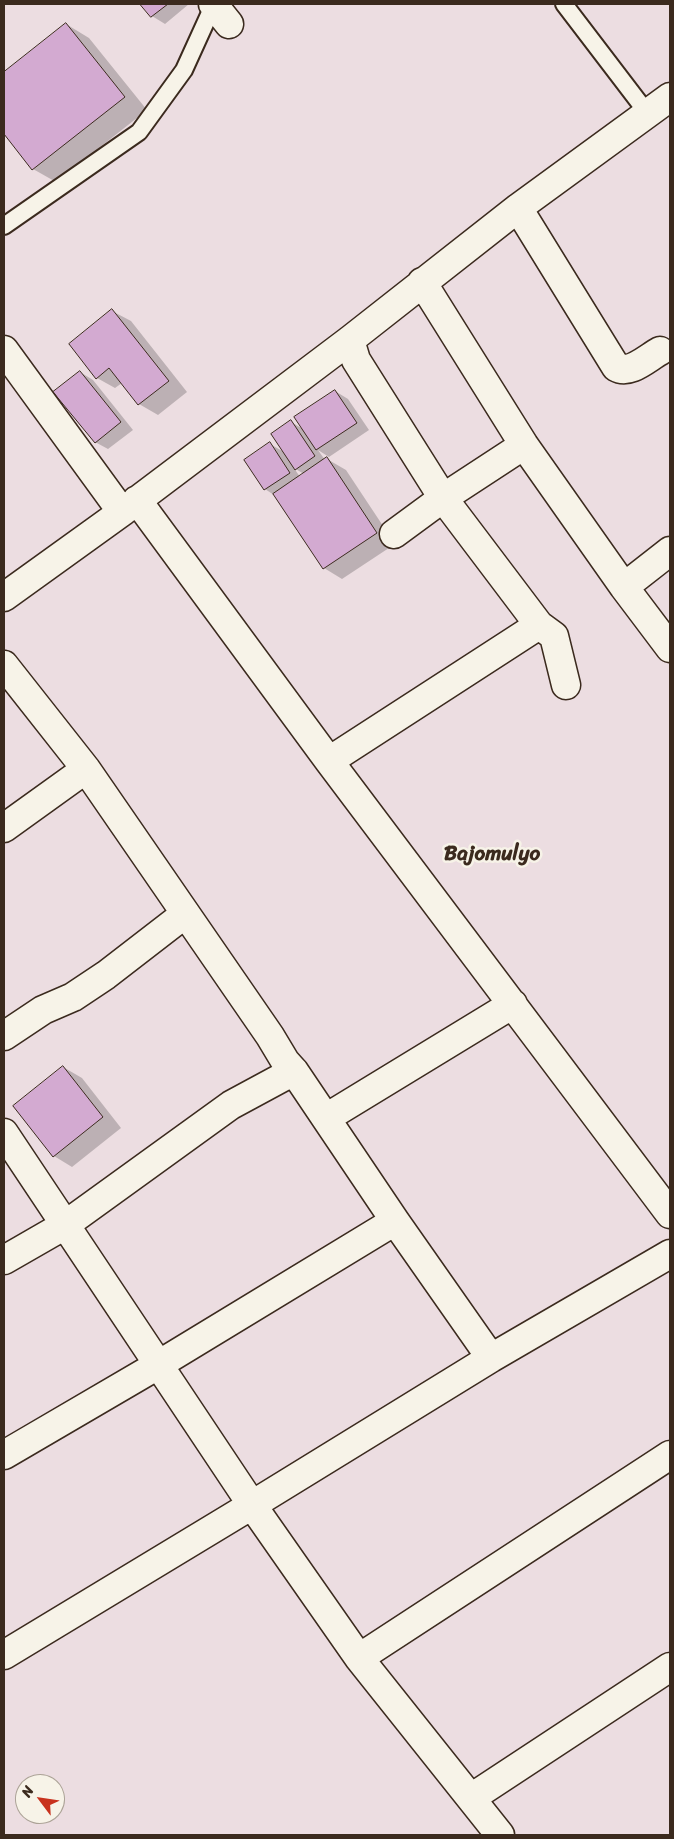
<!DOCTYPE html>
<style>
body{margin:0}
#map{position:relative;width:674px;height:1839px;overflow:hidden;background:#ecdde1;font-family:Sriracha,sans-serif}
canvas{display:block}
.frame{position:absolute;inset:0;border:5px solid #3b2a1e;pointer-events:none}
.north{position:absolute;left:15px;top:1774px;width:50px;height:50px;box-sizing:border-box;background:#f7f3e8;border:1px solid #aca397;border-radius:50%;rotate:301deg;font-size:14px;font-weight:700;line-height:20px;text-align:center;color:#3b2a1e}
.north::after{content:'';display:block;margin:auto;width:18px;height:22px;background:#c8321e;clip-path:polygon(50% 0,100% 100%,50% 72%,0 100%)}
</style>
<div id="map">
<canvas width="674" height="1839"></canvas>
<div class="frame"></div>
<div class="north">N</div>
</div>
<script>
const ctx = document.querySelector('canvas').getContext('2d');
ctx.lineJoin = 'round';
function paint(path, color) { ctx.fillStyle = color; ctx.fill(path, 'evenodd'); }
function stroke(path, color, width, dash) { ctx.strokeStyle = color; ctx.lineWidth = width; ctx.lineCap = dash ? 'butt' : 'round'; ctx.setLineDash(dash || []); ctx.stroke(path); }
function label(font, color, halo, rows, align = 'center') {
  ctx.font = font + ' Sriracha,sans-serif'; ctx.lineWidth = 5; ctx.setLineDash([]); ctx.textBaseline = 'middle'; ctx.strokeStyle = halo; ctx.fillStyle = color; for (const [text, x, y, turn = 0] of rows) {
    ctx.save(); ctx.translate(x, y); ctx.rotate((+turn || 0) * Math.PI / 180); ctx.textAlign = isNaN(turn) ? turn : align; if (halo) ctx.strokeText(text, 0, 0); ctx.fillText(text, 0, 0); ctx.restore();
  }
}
const shadow = new Path2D(`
 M 142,4 L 189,4 L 165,24 L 152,16 Z
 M 66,24 L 89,38 L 147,110 L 56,182 L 33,169 L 4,132 L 4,74 Z
 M 112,311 L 131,321 L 187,392 L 158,415 L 139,404 L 122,383 L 115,388 L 97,378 Z
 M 80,372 L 93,380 L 133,430 L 108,449 L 95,442 Z
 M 335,391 L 348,399 L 369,430 L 329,457 L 318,450 L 325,460 L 327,459 L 346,470 L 395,544 L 342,579 L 324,568 L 274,495 L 265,489 L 246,460 L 270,444 L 284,452 L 291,422 L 303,429 ZM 294,468 L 304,474 L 300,477 Z
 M 63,1067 L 82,1078 L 121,1128 L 72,1167 L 54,1156 Z`);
const building = new Path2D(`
 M 140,4 L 168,4 L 151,17 Z
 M 66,23 L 125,97 L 32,170 L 4,134 L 4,72 Z
 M 112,309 L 169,381 L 138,405 L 109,368 L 96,379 L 69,344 Z
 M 80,371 L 121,422 L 95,443 L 53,392 Z
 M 335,390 L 357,423 L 316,450 L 294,417 Z
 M 291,420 L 315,456 L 295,470 L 271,434 Z
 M 270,442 L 290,473 L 264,490 L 244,460 Z
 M 327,457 L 377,533 L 323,569 L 273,494 Z
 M 63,1066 L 103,1117 L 53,1157 L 13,1106 Z`);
const service = new Path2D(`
 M 564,4 L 648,114
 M 4,226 L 139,132 L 184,70 L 214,4`);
const minor = new Path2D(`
 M 213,4 L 229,24
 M 518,208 L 616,367 C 630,375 647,358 660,351
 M 422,282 L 524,445 L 624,587 L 670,648
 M 350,340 L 356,360 L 443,498 L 539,625 L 554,636 L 566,685
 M 4,350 L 122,512
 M 137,500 L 329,761 L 670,1214
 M 394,534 L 443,498 L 524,445
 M 624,587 L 670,551
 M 4,597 L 122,512 L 350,340 L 518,208 L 670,97
 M 4,665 L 86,769 L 270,1036 L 285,1061 L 294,1071 L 395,1221 L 491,1358
 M 329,761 L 539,625
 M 4,828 L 86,769
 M 4,1036 L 43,1010 L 73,997 L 106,975 L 185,914
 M 326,1118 L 513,1004
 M 4,1133 L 252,1505 L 359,1658 L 500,1835
 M 4,1260 L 65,1225 L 231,1105 L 294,1071
 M 4,1455 L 158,1365 L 395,1221
 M 4,1655 L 252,1505 L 491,1358 L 670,1254
 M 359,1658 L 670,1455
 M 471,1798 L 670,1667`);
const quarterNames = [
 ["Bajomulyo",492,855]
];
paint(shadow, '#0003');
paint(building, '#d3aad1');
stroke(building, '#3b2a1e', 1);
stroke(service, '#3b2a1e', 20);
stroke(minor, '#3b2a1e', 31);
stroke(service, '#f7f3e8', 16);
stroke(minor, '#f7f3e8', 28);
label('bold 21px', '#3b2a1e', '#f7f3e8', quarterNames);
</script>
